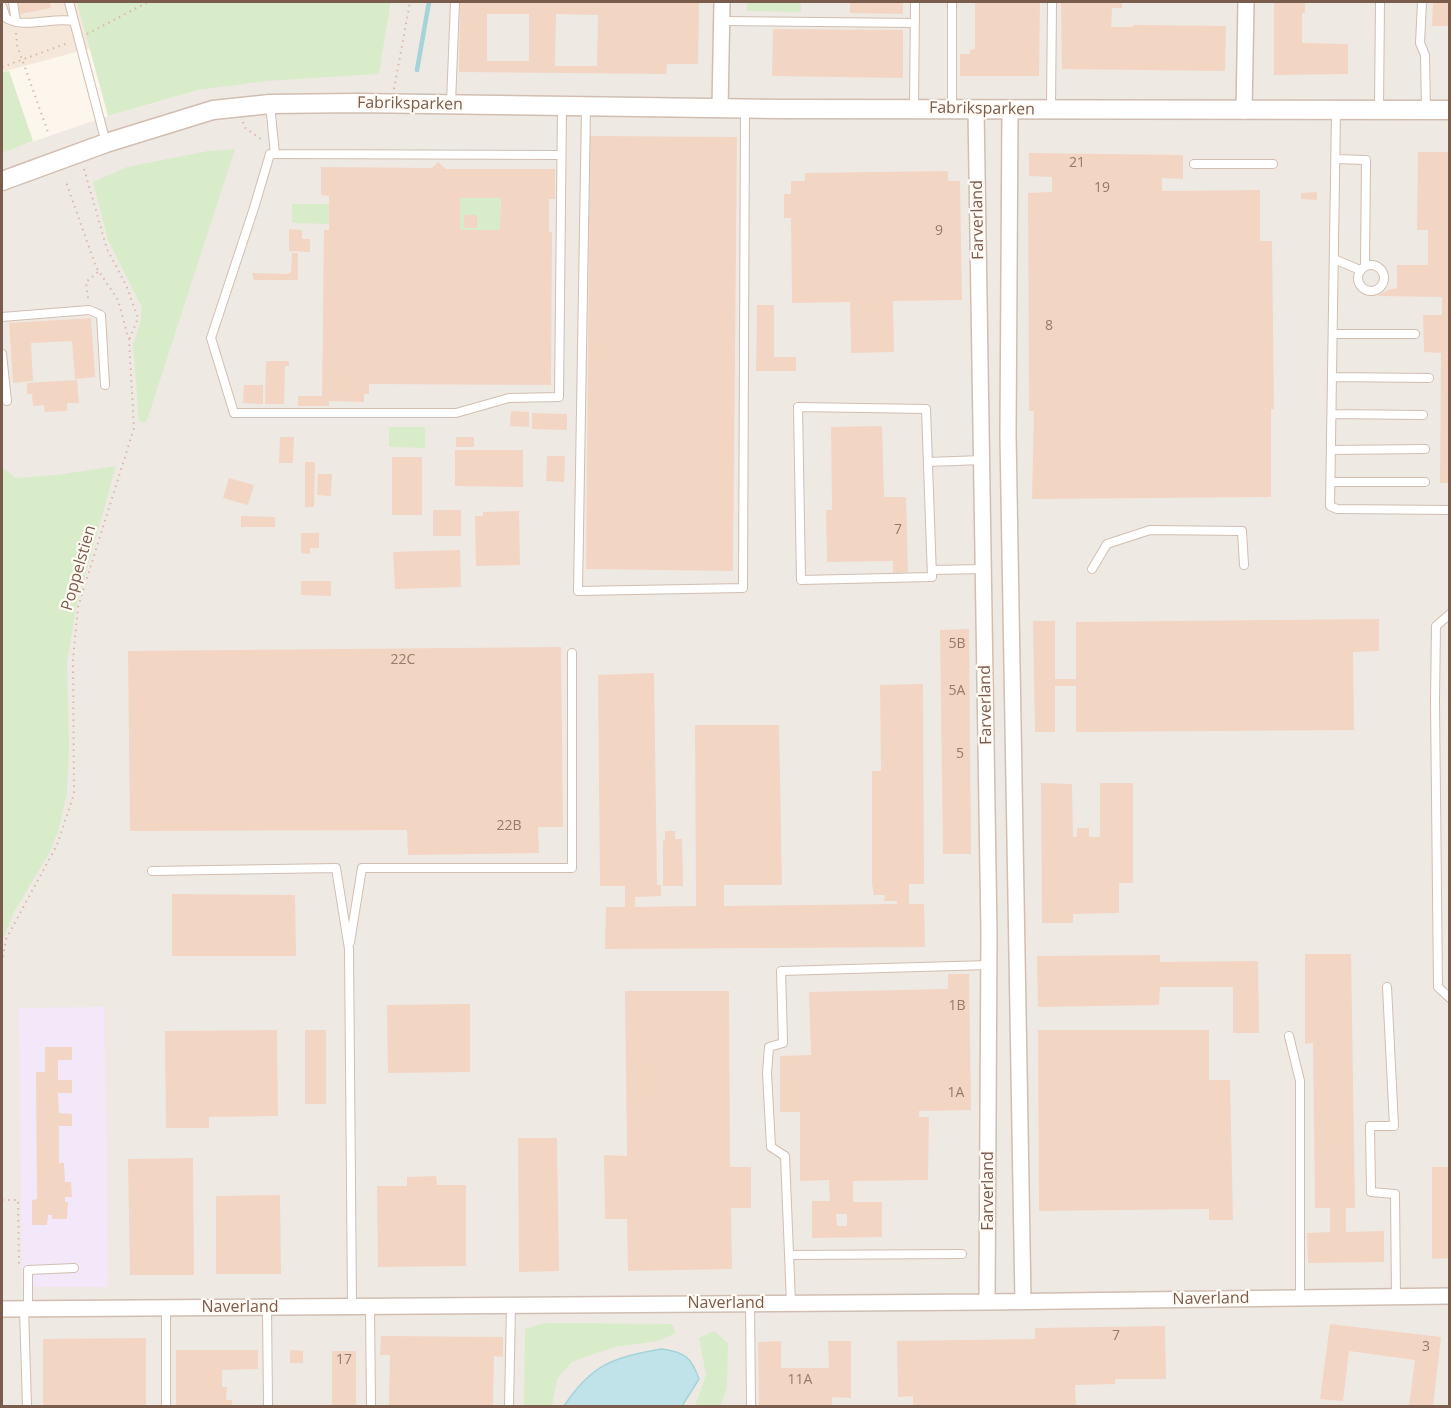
<!DOCTYPE html>
<style>
body{margin:0}
#map{position:relative;width:1451px;height:1408px;overflow:hidden;background:#fdf6ec;font-family:"Open Sans",sans-serif}
canvas{display:block}
.frame{position:absolute;inset:0;border:3px solid #7a5c4d;pointer-events:none}
</style>
<div id="map">
<canvas width="1451" height="1408"></canvas>
<div class="frame"></div>
</div>
<script>
const ctx = document.querySelector('canvas').getContext('2d');
ctx.lineJoin = 'round';
function paint(path, color) { ctx.fillStyle = color; ctx.fill(path, 'evenodd'); }
function stroke(path, color, width, dash) { ctx.strokeStyle = color; ctx.lineWidth = width; ctx.lineCap = dash ? 'butt' : 'round'; ctx.setLineDash(dash || []); ctx.stroke(path); }
function label(font, color, halo, rows, align = 'center') {
  ctx.font = font + ' "Open Sans",sans-serif'; ctx.lineWidth = 4.5; ctx.setLineDash([]); ctx.textBaseline = 'middle'; ctx.strokeStyle = halo; ctx.fillStyle = color; for (const [text, x, y, turn = 0] of rows) {
    ctx.save(); ctx.translate(x, y); ctx.rotate((+turn || 0) * Math.PI / 180); ctx.textAlign = isNaN(turn) ? turn : align; if (halo) ctx.strokeText(text, 0, 0); ctx.fillText(text, 0, 0); ctx.restore();
  }
}
const residential = new Path2D(`
 M 2,2 L 77,2 L 91,48 L 2,72 Z`);
const industrial = new Path2D(`
 M 391,2 L 1449,2 L 1449,1406 L 2,1406 L 2,152 L 108,116 L 219,84 L 296,74 L 379,73 Z`);
const education = new Path2D(`
 M 104,1007 L 108,1287 L 22,1287 L 19,1008 Z`);
const green = new Path2D(`
 M 77,2 L 391,2 L 379,74 L 266,81 L 198,90 L 108,116 Z
 M 747,2 L 801,2 L 801,12 L 747,11 Z
 M 9,71 L 33,141 L 2,153 L 2,72 Z
 M 235,149 L 146,423 L 139,421 L 133,344 L 140,324 L 142,307 L 108,240 L 93,182 L 127,167 L 208,151 Z
 M 460,198 L 501,198 L 500,230 L 460,230 Z
 M 292,204 L 329,204 L 329,224 L 292,223 Z
 M 389,427 L 425,427 L 425,448 L 389,447 Z
 M 116,466 L 76,608 L 67,662 L 69,749 L 67,793 L 58,832 L 48,855 L 14,912 L 2,941 L 2,467 L 15,478 L 57,475 Z
 M 545,1323 L 672,1324 L 676,1333 L 658,1341 L 614,1347 L 572,1362 L 557,1379 L 552,1406 L 524,1406 L 525,1329 Z
 M 714,1331 L 728,1343 L 727,1389 L 720,1406 L 695,1406 L 706,1375 L 699,1338 Z`);
const water = new Path2D(`
 M 661,1349 C 684,1352 691,1356 699,1379 L 682,1406 L 564,1406 C 591,1365 613,1357 661,1349 Z`);
const stream = new Path2D(`
 M 417,70 L 429,2`);
const building = new Path2D(`
 M 18,2 L 50,2 L 51,8 L 20,14 Z
 M 460,2 L 699,2 L 698,64 L 667,64 L 666,74 L 459,72 ZM 487,14 L 529,14 L 529,61 L 487,61 ZM 556,14 L 598,15 L 597,66 L 555,66 Z
 M 850,2 L 903,2 L 903,14 L 850,13 Z
 M 975,2 L 1040,2 L 1039,76 L 960,76 L 960,54 L 970,54 L 970,50 L 975,49 Z
 M 1061,2 L 1122,2 L 1122,8 L 1112,8 L 1111,27 L 1133,27 L 1133,25 L 1226,26 L 1225,71 L 1062,69 Z
 M 1274,2 L 1305,2 L 1305,13 L 1302,13 L 1302,43 L 1348,44 L 1348,74 L 1274,75 Z
 M 1433,2 L 1450,2 L 1450,26 L 1432,26 Z
 M 773,29 L 903,30 L 903,78 L 772,76 Z
 M 590,136 L 737,137 L 733,571 L 586,569 Z
 M 1418,152 L 1450,152 L 1450,483 L 1440,483 L 1441,353 L 1424,352 L 1423,315 L 1442,315 L 1442,297 L 1377,296 L 1388,290 L 1397,288 L 1397,265 L 1428,265 L 1428,230 L 1417,230 Z
 M 1029,153 L 1183,155 L 1183,179 L 1162,178 L 1162,191 L 1260,190 L 1260,241 L 1272,241 L 1274,409 L 1271,409 L 1271,497 L 1032,499 L 1034,411 L 1029,411 L 1028,193 L 1052,192 L 1052,177 L 1029,176 Z
 M 438,162 L 446,169 L 555,169 L 555,199 L 549,199 L 549,232 L 552,232 L 551,385 L 369,384 L 369,394 L 364,394 L 364,402 L 329,401 L 329,406 L 298,406 L 298,396 L 322,396 L 324,230 L 329,230 L 329,196 L 321,195 L 321,167 L 432,168 ZM 460,198 L 501,198 L 500,230 L 460,230 Z
 M 948,171 L 948,181 L 960,181 L 962,300 L 893,301 L 894,352 L 851,353 L 850,302 L 792,303 L 791,218 L 784,218 L 784,194 L 791,194 L 791,181 L 805,181 L 805,173 Z
 M 1317,192 L 1317,200 L 1301,199 L 1301,193 Z
 M 464,215 L 477,215 L 477,228 L 464,228 Z
 M 289,229 L 302,230 L 302,239 L 310,239 L 310,252 L 289,251 Z
 M 292,253 L 298,253 L 298,280 L 254,280 L 252,273 L 288,274 L 291,272 Z
 M 757,305 L 774,305 L 774,357 L 796,357 L 796,371 L 756,371 Z
 M 91,318 L 95,377 L 75,379 L 72,341 L 31,343 L 33,381 L 13,383 L 9,323 Z
 M 266,361 L 289,361 L 289,366 L 285,366 L 284,404 L 265,404 Z
 M 77,380 L 79,403 L 67,403 L 67,411 L 45,412 L 44,405 L 33,406 L 32,394 L 27,394 L 27,383 Z
 M 244,385 L 263,385 L 263,404 L 243,403 Z
 M 511,411 L 529,412 L 529,427 L 510,426 Z
 M 532,413 L 567,414 L 567,430 L 532,429 Z
 M 882,426 L 884,497 L 906,497 L 908,572 L 893,573 L 893,561 L 827,562 L 826,510 L 832,510 L 831,427 Z
 M 280,437 L 294,437 L 293,463 L 279,463 Z
 M 456,437 L 474,437 L 474,447 L 456,447 Z
 M 455,450 L 523,450 L 523,487 L 455,486 Z
 M 547,456 L 565,456 L 564,482 L 546,481 Z
 M 392,457 L 422,457 L 422,515 L 392,515 Z
 M 305,462 L 315,462 L 314,507 L 305,507 Z
 M 318,474 L 332,474 L 331,496 L 317,495 Z
 M 229,478 L 254,485 L 248,505 L 223,498 Z
 M 433,510 L 461,510 L 461,536 L 433,536 Z
 M 519,511 L 520,565 L 476,566 L 475,516 L 483,516 L 483,512 Z
 M 241,516 L 275,517 L 275,527 L 241,527 Z
 M 301,533 L 319,533 L 319,548 L 310,548 L 310,554 L 301,553 Z
 M 460,550 L 461,587 L 395,589 L 393,552 Z
 M 301,581 L 331,581 L 331,596 L 301,595 Z
 M 1379,619 L 1379,651 L 1353,652 L 1354,730 L 1076,732 L 1076,686 L 1055,686 L 1055,732 L 1035,732 L 1033,621 L 1055,621 L 1055,679 L 1076,679 L 1076,622 Z
 M 969,629 L 971,854 L 943,854 L 940,630 Z
 M 561,647 L 563,827 L 538,827 L 539,853 L 408,855 L 407,830 L 130,831 L 128,651 Z
 M 654,673 L 657,885 L 661,885 L 661,896 L 635,897 L 635,907 L 696,906 L 695,725 L 779,725 L 782,885 L 724,885 L 724,906 L 897,904 L 897,901 L 884,901 L 885,895 L 874,895 L 872,884 L 872,771 L 881,771 L 880,685 L 923,684 L 924,884 L 909,884 L 909,904 L 924,904 L 925,947 L 605,949 L 606,907 L 625,907 L 625,886 L 600,886 L 598,675 Z
 M 1041,783 L 1072,784 L 1073,837 L 1077,837 L 1077,828 L 1089,828 L 1089,837 L 1100,837 L 1100,783 L 1133,783 L 1133,883 L 1119,883 L 1119,913 L 1073,914 L 1073,923 L 1042,923 Z
 M 665,831 L 675,831 L 675,839 L 682,839 L 683,886 L 663,886 L 663,840 L 665,840 Z
 M 172,894 L 295,895 L 296,956 L 172,956 Z
 M 1305,954 L 1351,954 L 1355,1208 L 1346,1208 L 1346,1232 L 1384,1231 L 1384,1262 L 1308,1263 L 1307,1233 L 1330,1232 L 1330,1208 L 1315,1208 L 1313,1043 L 1305,1044 Z
 M 1160,955 L 1160,962 L 1258,961 L 1259,1033 L 1233,1033 L 1233,987 L 1160,987 L 1159,1005 L 1038,1007 L 1037,956 Z
 M 948,974 L 969,974 L 971,1110 L 919,1111 L 919,1117 L 929,1117 L 928,1180 L 853,1181 L 853,1202 L 882,1202 L 882,1237 L 812,1238 L 812,1201 L 830,1201 L 829,1180 L 800,1181 L 800,1112 L 780,1112 L 780,1056 L 811,1055 L 809,992 L 948,989 ZM 836,1214 L 847,1214 L 847,1226 L 837,1226 Z
 M 625,991 L 729,991 L 730,1167 L 751,1167 L 751,1208 L 731,1208 L 732,1269 L 628,1271 L 627,1219 L 605,1219 L 604,1155 L 627,1156 Z
 M 470,1004 L 470,1072 L 388,1073 L 387,1005 Z
 M 277,1030 L 278,1116 L 209,1117 L 209,1128 L 166,1128 L 165,1031 Z
 M 305,1030 L 326,1030 L 326,1104 L 305,1104 Z
 M 1038,1030 L 1209,1030 L 1209,1080 L 1230,1080 L 1233,1220 L 1209,1220 L 1209,1209 L 1039,1211 Z
 M 45,1047 L 72,1047 L 72,1060 L 58,1060 L 58,1080 L 72,1080 L 72,1093 L 58,1093 L 59,1113 L 72,1114 L 72,1126 L 59,1126 L 59,1163 L 64,1163 L 65,1182 L 71,1182 L 72,1197 L 65,1197 L 65,1202 L 68,1202 L 67,1219 L 52,1219 L 52,1215 L 48,1215 L 47,1225 L 32,1225 L 32,1200 L 37,1199 L 36,1072 L 45,1072 Z
 M 518,1138 L 557,1138 L 559,1271 L 519,1272 Z
 M 193,1158 L 194,1275 L 130,1275 L 128,1159 Z
 M 1432,1167 L 1450,1167 L 1450,1258 L 1432,1259 Z
 M 436,1176 L 437,1185 L 466,1185 L 466,1266 L 378,1267 L 377,1186 L 407,1186 L 407,1177 Z
 M 280,1195 L 281,1274 L 216,1274 L 216,1196 Z
 M 1330,1324 L 1441,1337 L 1433,1406 L 1409,1406 L 1415,1360 L 1349,1351 L 1343,1401 L 1320,1399 Z
 M 1165,1326 L 1166,1379 L 1115,1379 L 1115,1384 L 1075,1385 L 1076,1406 L 913,1406 L 913,1396 L 898,1397 L 897,1341 L 1035,1339 L 1035,1328 Z
 M 381,1336 L 503,1337 L 503,1357 L 494,1356 L 493,1406 L 389,1406 L 390,1355 L 380,1355 Z
 M 146,1338 L 146,1406 L 43,1406 L 43,1339 Z
 M 781,1341 L 781,1368 L 829,1368 L 828,1341 L 851,1341 L 851,1398 L 832,1397 L 832,1406 L 759,1406 L 758,1342 Z
 M 176,1350 L 258,1350 L 258,1369 L 222,1370 L 222,1387 L 227,1387 L 226,1400 L 232,1400 L 232,1406 L 176,1406 Z
 M 290,1350 L 303,1351 L 303,1363 L 290,1363 Z
 M 332,1351 L 356,1351 L 356,1406 L 332,1406 Z`);
const path = new Path2D(`
 M 16,33 L 17,45 L 49,135
 M 87,34 L 148,2
 M 2,67 L 68,43
 M 394,89 L 410,2
 M 243,122 L 244,127 L 262,140
 M 84,169 L 107,249 L 126,285 L 138,318 L 129,340
 M 88,298 L 86,282 L 99,271
 M 2,963 L 6,939 L 57,845 L 74,794 L 73,659 L 78,607 L 134,428 L 129,340 L 118,300 L 96,267 L 66,182
 M 2,1200 L 18,1200 L 19,1264`);
const service = new Path2D(`
 M 13,2 L 16,22
 M 69,2 L 106,143
 M 1422,2 L 1420,43 L 1425,55 L 1426,110
 M 2,6 L 6,18 C 22,29 53,17 73,21
 M 723,21 L 915,23
 M 451,103 L 455,2
 M 270,104 L 275,154 L 270,154 L 254,208 L 211,338 L 234,413 L 456,413 L 509,398 L 559,397 L 562,107
 M 586,108 L 578,591 L 743,588 L 745,109
 M 914,108 L 915,2
 M 1051,108 L 1052,2
 M 1379,108 L 1380,2
 M 952,109 L 952,2
 M 1336,111 L 1330,506 L 1337,509 L 1450,510
 M 275,154 L 561,155
 M 1336,159 L 1366,160 L 1365,266
 M 1194,164 L 1273,164
 M 1334,259 L 1360,270
 M1358 278a13 13 0 1 1 26 0a13 13 0 1 1-26 0Z
 M 2,317 L 89,310 L 101,315 L 105,385
 M 1333,334 L 1415,334
 M 2,354 L 7,401
 M 1332,377 L 1429,378
 M 798,407 L 926,409 L 932,577 L 801,580 Z
 M 1332,414 L 1423,415
 M 1331,450 L 1425,449
 M 928,462 L 982,460
 M 1331,482 L 1425,482
 M 1092,569 L 1107,544 L 1150,530 L 1242,531 L 1244,565
 M 932,570 L 984,569
 M 1450,614 L 1436,626 L 1435,701 L 1438,987 L 1450,998
 M 152,871 L 336,868 L 349,949 L 352,1305
 M 350,942 L 362,868 L 572,868 L 572,653
 M 1387,987 L 1394,1126 L 1370,1126 L 1371,1192 L 1395,1194 L 1396,1297
 M 1289,1036 L 1300,1081 L 1300,1298
 M 789,1255 L 962,1254
 M 750,1303 L 751,1406
 M 791,1303 L 785,1156 L 771,1147 L 767,1073 L 769,1047 L 783,1043 L 781,971 L 989,965
 M 370,1305 L 371,1406
 M 267,1306 L 268,1406
 M 24,1309 L 27,1406
 M 28,1309 L 28,1270 L 74,1268
 M 166,1406 L 166,1307
 M 509,1406 L 511,1305`);
const minor = new Path2D(`
 M 720,108 L 722,2
 M 976,109 L 989,934 L 987,1302
 M 1010,110 L 1008,435 L 1023,1301
 M 1244,111 L 1246,2
 M 2,1309 L 987,1302 L 1450,1296`);
const tertiary = new Path2D(`
 M 2,181 L 106,143 L 213,110 L 270,104 L 357,103 L 779,109 L 1450,110`);
const numberNames = [
 ["21",1077,163],
 ["19",1102,188],
 ["9",939,231],
 ["8",1049,326],
 ["7",898,530],
 ["5B",957,644],
 ["22C",403,660],
 ["5A",957,691],
 ["5",960,754],
 ["22B",509,826],
 ["1B",957,1006],
 ["1A",956,1093],
 ["7",1116,1336],
 ["3",1426,1347],
 ["17",344,1360],
 ["11A",800,1380]
];
const streetNames = [
 ["Fabriksparken",410,104,1],
 ["Fabriksparken",982,109,1],
 ["Farverland",978,220,-91],
 ["Poppelstien",79,568,-74],
 ["Farverland",986,705,-91],
 ["Farverland",988,1191,-90],
 ["Naverland",1211,1299,-1],
 ["Naverland",726,1303],
 ["Naverland",240,1307]
];
paint(residential, '#f5e8da');
paint(industrial, '#efe9e4');
paint(education, '#f3e8fa');
paint(green, '#d8ecc9');
paint(water, '#bfe3e8');
stroke(water, '#a5d3da', 1.5);
stroke(stream, '#a5d3da', 4.5);
paint(building, '#f3d5c3');
stroke(service, '#d1beb0', 10);
stroke(minor, '#d1beb0', 18);
stroke(tertiary, '#d1beb0', 21);
stroke(path, '#d9b8a5', 2, [1.5, 4.5]);
stroke(service, '#fff', 8);
stroke(minor, '#fff', 15);
stroke(tertiary, '#fff', 18);
label('14px', '#987a6a', null, numberNames);
label('16px', '#7a5c4d', '#fffaf3', streetNames);
</script>
